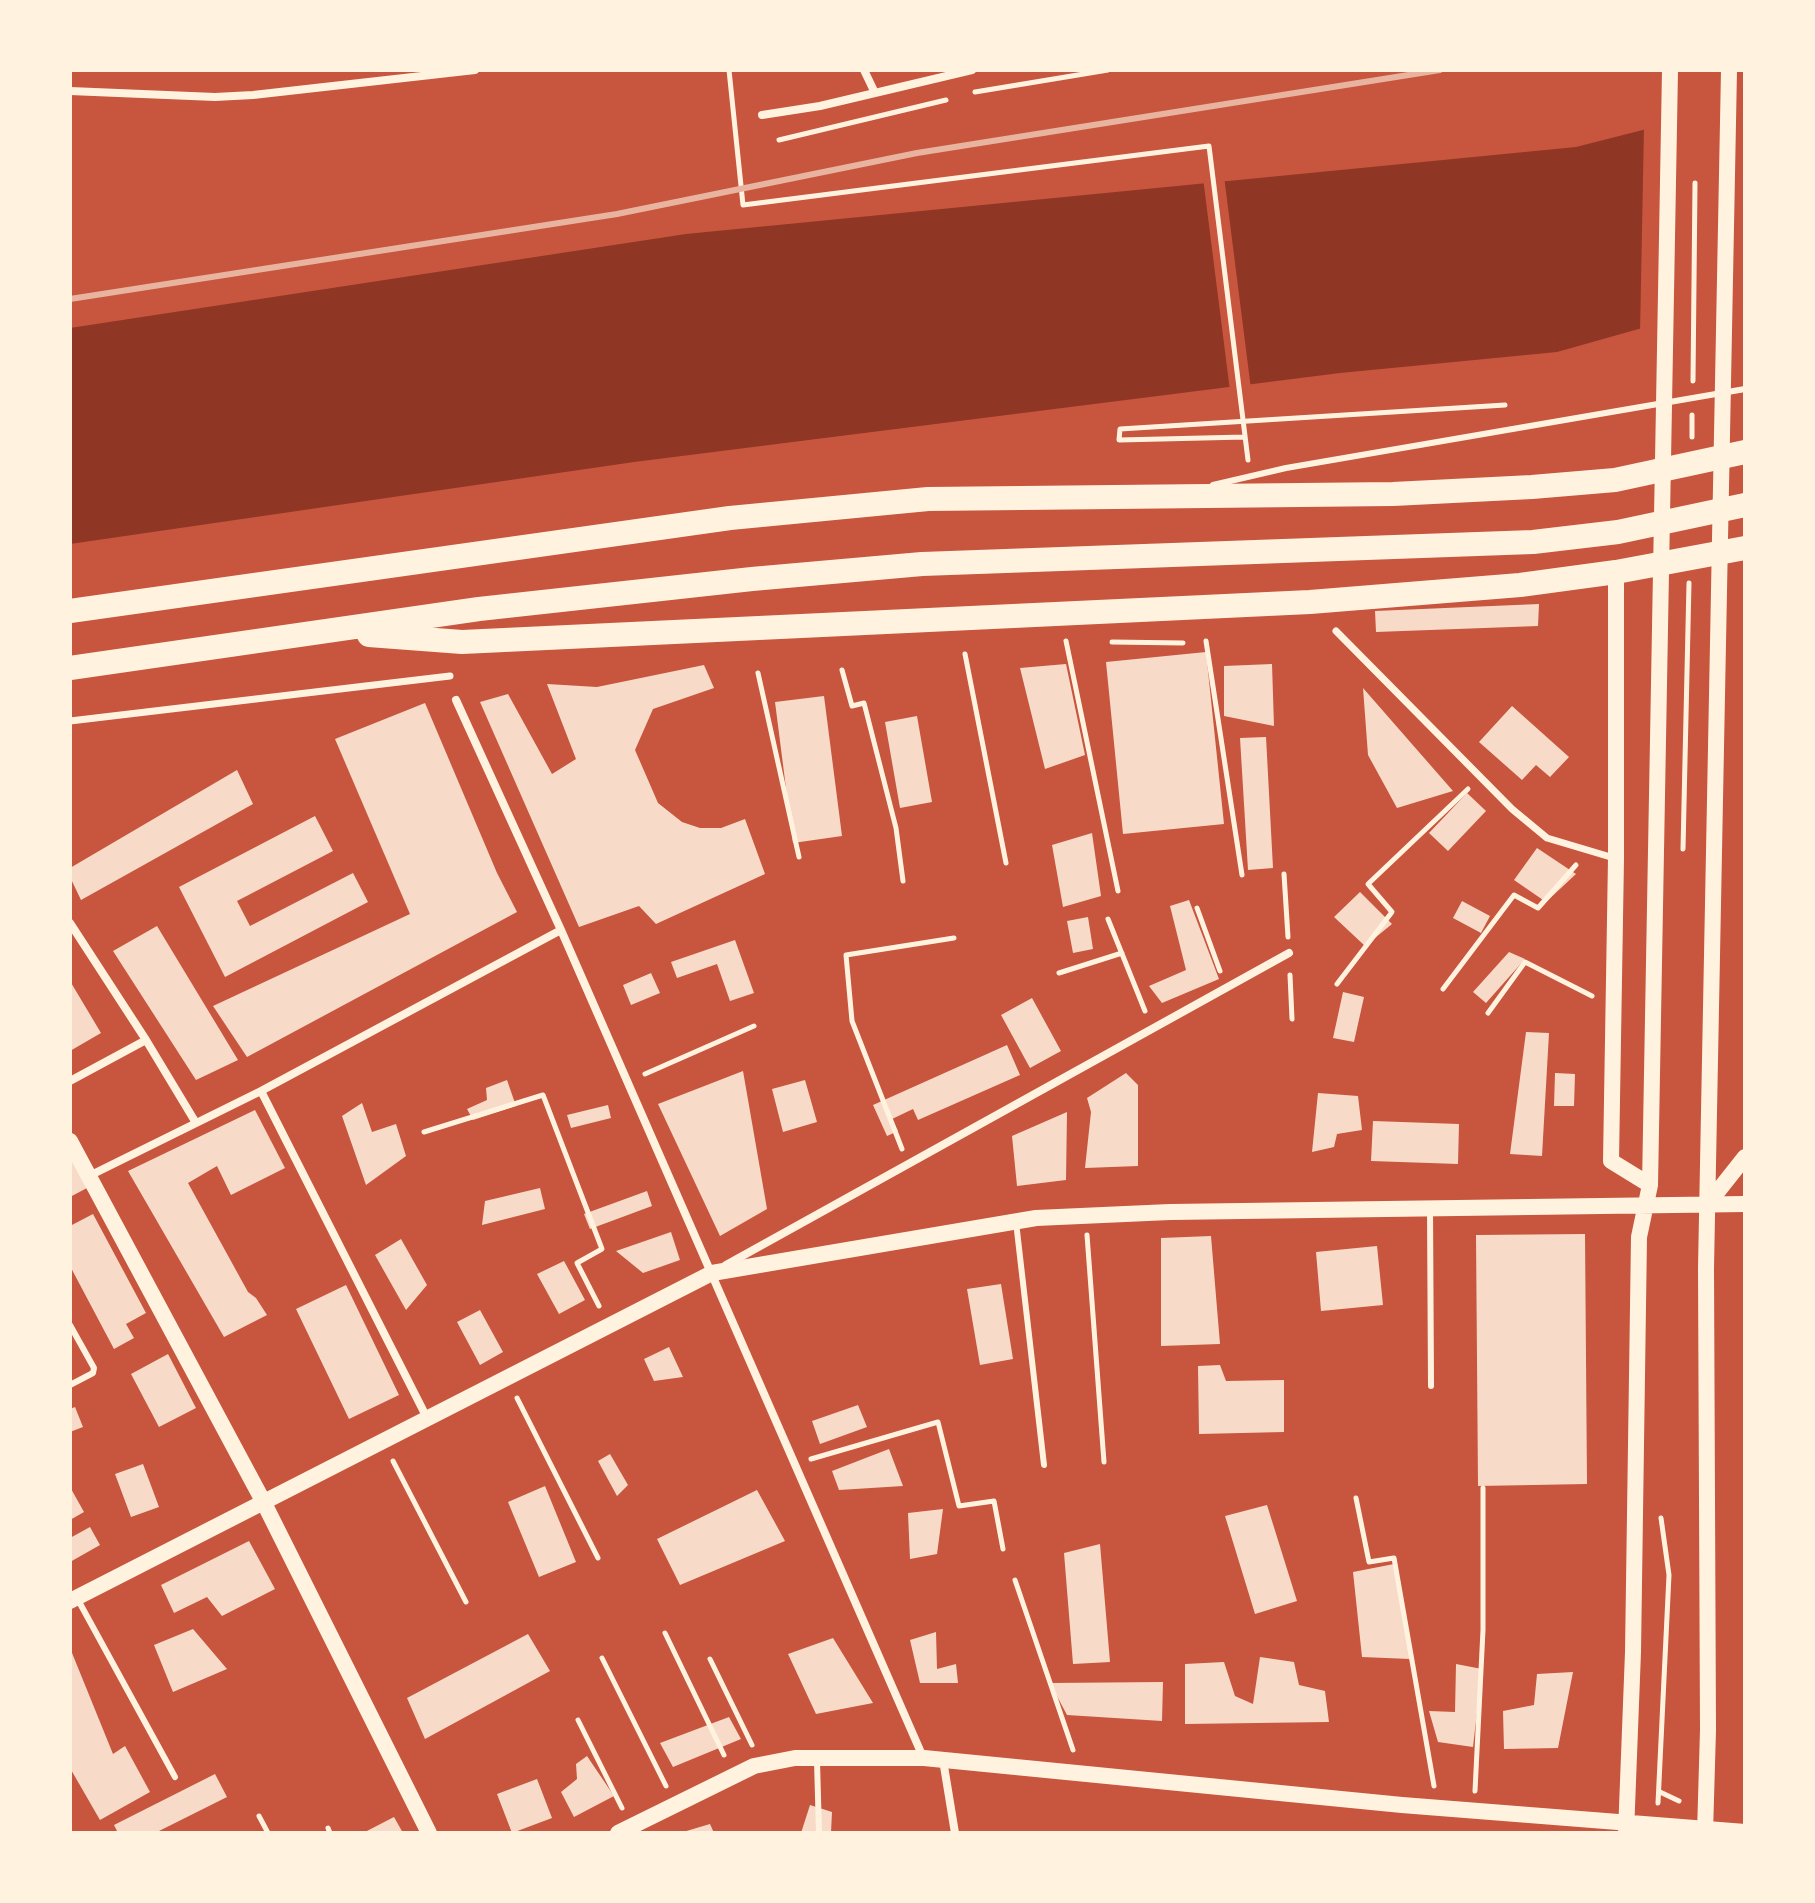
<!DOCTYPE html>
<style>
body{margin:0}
#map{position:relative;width:1815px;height:1903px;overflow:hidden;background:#c8553d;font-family:"Work Sans",sans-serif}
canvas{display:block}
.frame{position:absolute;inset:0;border:72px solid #fff3e0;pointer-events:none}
</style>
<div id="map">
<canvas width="1815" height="1903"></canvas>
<div class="frame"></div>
</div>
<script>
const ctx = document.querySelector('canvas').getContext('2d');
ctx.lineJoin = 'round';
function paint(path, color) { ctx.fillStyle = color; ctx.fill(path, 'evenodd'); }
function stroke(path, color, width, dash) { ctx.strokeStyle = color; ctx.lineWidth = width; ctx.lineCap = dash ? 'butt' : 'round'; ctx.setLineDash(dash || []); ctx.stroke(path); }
const water = new Path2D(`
 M 1745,104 L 1745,299 L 1557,352 L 1340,373 L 634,462 L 70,544 L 70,328 L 686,234 L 1576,147 Z`);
const pier = new Path2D(`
 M 1745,100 L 1743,303 L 1640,333 L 1644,126 Z
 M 1224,176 L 1251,389 L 1230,391 L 1203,178 Z`);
const building = new Path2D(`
 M 1539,604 L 1538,626 L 1376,632 L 1375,611 Z
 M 1206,652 L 1224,824 L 1123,834 L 1106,662 Z
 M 1066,664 L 1085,755 L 1045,769 L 1020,668 Z
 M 1272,664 L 1274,726 L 1224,716 L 1224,666 Z
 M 704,665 L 714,688 L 653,709 L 635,750 L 658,803 L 682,822 L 700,828 L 721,828 L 745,819 L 765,874 L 656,924 L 639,906 L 579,927 L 480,702 L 508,694 L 552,774 L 576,759 L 547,684 L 597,687 Z
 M 1363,688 L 1453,791 L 1397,808 L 1368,755 Z
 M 824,696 L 842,836 L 793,843 L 775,702 Z
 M 425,703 L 497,873 L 517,912 L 247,1057 L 213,1006 L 410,914 L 335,739 Z
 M 1512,706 L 1569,757 L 1550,777 L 1536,765 L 1522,780 L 1479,742 Z
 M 917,716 L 932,802 L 900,808 L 885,722 Z
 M 1266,737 L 1273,868 L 1248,870 L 1240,738 Z
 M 237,770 L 253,804 L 81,900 L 70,877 L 70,868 Z
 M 1467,793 L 1486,811 L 1448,851 L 1429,833 Z
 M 315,816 L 333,851 L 237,901 L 250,926 L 353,873 L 368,902 L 225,977 L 179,887 Z
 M 1092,833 L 1101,896 L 1063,907 L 1052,845 Z
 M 1537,848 L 1576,874 L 1546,902 L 1514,880 Z
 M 1360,892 L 1392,924 L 1365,946 L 1334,917 Z
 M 1189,900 L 1219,979 L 1162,1003 L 1149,986 L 1186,970 L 1170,906 Z
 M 1462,901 L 1490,916 L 1481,933 L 1453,918 Z
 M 1088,917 L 1093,949 L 1073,953 L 1067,921 Z
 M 157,926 L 238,1060 L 196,1080 L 113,951 Z
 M 735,940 L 754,993 L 730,1001 L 717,964 L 677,978 L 671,962 Z
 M 1509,952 L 1525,959 L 1486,1003 L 1473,992 Z
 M 651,973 L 660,993 L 631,1005 L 623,985 Z
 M 70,981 L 101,1033 L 70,1051 Z
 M 1343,992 L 1364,997 L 1354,1042 L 1333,1038 Z
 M 1032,998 L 1061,1051 L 1030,1068 L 1001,1015 Z
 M 1526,1032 L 1549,1033 L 1542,1156 L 1510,1154 Z
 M 1007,1045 L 1020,1075 L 918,1120 L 913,1109 L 892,1119 L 898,1131 L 887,1136 L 873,1105 Z
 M 743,1071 L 767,1209 L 720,1236 L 658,1104 Z
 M 1126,1073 L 1138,1085 L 1138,1166 L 1085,1168 L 1091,1112 L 1087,1098 Z
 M 1555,1073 L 1575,1074 L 1574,1106 L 1554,1106 Z
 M 507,1080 L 516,1106 L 473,1120 L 467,1109 L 487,1100 L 486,1088 Z
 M 805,1080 L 817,1122 L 783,1132 L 772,1089 Z
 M 1318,1093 L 1358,1096 L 1362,1130 L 1337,1134 L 1334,1147 L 1312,1152 Z
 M 362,1103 L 372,1132 L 396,1124 L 406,1156 L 366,1185 L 342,1116 Z
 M 608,1105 L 611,1118 L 571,1128 L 567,1115 Z
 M 255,1110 L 285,1168 L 231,1195 L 217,1166 L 188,1183 L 248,1292 L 256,1298 L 267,1315 L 224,1337 L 128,1171 Z
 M 1067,1112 L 1066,1180 L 1017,1186 L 1012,1136 Z
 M 1373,1121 L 1459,1124 L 1458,1164 L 1371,1161 Z
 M 70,1154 L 87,1188 L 70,1197 Z
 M 540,1188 L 545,1209 L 482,1225 L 485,1201 Z
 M 647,1191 L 652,1206 L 590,1229 L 584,1214 Z
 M 93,1214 L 146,1313 L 126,1324 L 134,1338 L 114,1349 L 70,1266 L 70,1226 Z
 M 671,1232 L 680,1260 L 643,1273 L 616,1251 Z
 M 1585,1234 L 1587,1484 L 1478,1486 L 1476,1235 Z
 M 1211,1236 L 1220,1344 L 1161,1346 L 1161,1238 Z
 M 401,1239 L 427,1285 L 406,1310 L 375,1255 Z
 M 1377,1246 L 1383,1305 L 1321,1311 L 1316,1252 Z
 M 564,1261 L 585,1300 L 559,1314 L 537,1274 Z
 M 1001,1284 L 1013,1359 L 980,1365 L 967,1289 Z
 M 346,1285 L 399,1395 L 349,1419 L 296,1309 Z
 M 480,1310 L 503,1352 L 480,1365 L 457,1322 Z
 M 669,1347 L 683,1377 L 654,1381 L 644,1359 Z
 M 168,1354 L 196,1408 L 159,1427 L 131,1374 Z
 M 1220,1365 L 1226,1381 L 1284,1380 L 1284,1432 L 1199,1434 L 1198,1366 Z
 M 858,1405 L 867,1427 L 820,1444 L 812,1421 Z
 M 75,1407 L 83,1427 L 70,1432 L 70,1409 Z
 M 889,1449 L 903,1486 L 839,1490 L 832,1471 Z
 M 610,1454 L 628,1485 L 617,1496 L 598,1461 Z
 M 143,1464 L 159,1507 L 131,1517 L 115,1474 Z
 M 545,1486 L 576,1562 L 539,1577 L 508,1502 Z
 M 70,1487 L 84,1512 L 70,1520 Z
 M 757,1490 L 785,1541 L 680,1585 L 657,1539 Z
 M 1267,1505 L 1297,1601 L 1255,1614 L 1225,1516 Z
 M 943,1509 L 937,1554 L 910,1559 L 908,1513 Z
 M 90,1527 L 100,1545 L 70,1562 L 70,1538 Z
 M 249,1541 L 275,1589 L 222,1616 L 207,1597 L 174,1613 L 161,1585 Z
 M 1100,1544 L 1110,1662 L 1073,1664 L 1064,1553 Z
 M 1394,1564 L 1410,1659 L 1362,1657 L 1353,1572 Z
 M 193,1629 L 227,1669 L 173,1692 L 154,1645 Z
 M 936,1632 L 937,1669 L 956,1664 L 958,1683 L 920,1683 L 910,1640 Z
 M 528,1634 L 550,1671 L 425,1739 L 407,1698 Z
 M 833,1638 L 873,1703 L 816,1714 L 788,1654 Z
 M 70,1648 L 113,1754 L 125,1746 L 150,1792 L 100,1820 L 70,1768 Z
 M 1260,1657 L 1294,1662 L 1299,1685 L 1325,1691 L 1329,1722 L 1185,1724 L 1185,1664 L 1224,1662 L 1235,1696 L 1253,1704 Z
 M 1456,1664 L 1482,1669 L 1473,1747 L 1438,1742 L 1429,1711 L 1455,1712 Z
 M 1573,1672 L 1558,1748 L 1504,1749 L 1503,1711 L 1534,1705 L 1537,1674 Z
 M 1163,1682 L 1162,1721 L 1067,1715 L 1050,1683 Z
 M 729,1717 L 741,1739 L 673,1767 L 660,1743 Z
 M 587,1756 L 614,1796 L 574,1817 L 561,1792 L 577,1779 L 576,1764 Z
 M 215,1774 L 227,1797 L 155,1833 L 118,1833 L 114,1825 Z
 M 537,1779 L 552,1818 L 512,1833 L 497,1794 Z
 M 810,1805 L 832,1812 L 831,1833 L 801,1833 Z
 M 394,1817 L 403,1833 L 363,1833 Z
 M 710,1824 L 714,1833 L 683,1833 L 683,1832 Z`);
const path = new Path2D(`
 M 729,70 L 743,205 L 1209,146 L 1248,460
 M 975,92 L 1108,70
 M 779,140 L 946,100
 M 1693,381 L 1695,183
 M 1245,437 L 1119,440 L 1120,429 L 1505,405
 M 1692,437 L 1692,415
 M 1066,641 L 1118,891
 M 1206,641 L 1242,875
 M 1112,642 L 1183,643
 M 965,654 L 1006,863
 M 842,670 L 852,706 L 864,703 L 896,828 L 903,881
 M 758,673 L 799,857
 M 1683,849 L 1689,583
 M 1284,874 L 1288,937
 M 1197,908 L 1220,971
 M 1108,919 L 1145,1011
 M 1059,973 L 1122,953
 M 1290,975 L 1292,1019
 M 1337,984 L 1392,912 L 1368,884 L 1468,789
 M 1443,989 L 1514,895 L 1538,908 L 1576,865
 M 1488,1013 L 1525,962 L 1592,996
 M 645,1074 L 754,1026
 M 424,1132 L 543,1095 L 602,1249 L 577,1263 L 599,1306
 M 902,1149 L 852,1021 L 846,955 L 954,938
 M 1087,1235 L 1104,1462
 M 517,1398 L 598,1558
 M 811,1459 L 938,1422 L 959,1506 L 994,1501 L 1003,1549
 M 393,1461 L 466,1602
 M 1356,1498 L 1369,1562 L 1394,1558 L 1434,1786
 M 1015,1580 L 1073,1750
 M 665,1633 L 724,1755
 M 602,1658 L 666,1786
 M 710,1659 L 752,1745
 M 578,1720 L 622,1808
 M 1475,1791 L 1483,1630 L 1483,1488
 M 1660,1792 L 1679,1801
 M 1658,1803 L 1669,1575 L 1661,1518
 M 259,1816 L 268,1833
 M 328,1828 L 330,1833`);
const service = new Path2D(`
 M 1213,485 L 1286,468 L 1745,389
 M 1430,1209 L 1431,1386
 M 1016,1222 L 1044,1465
 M 70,1325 L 94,1368 L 93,1373 L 70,1385
 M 77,1598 L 175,1777
 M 817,1761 L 819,1833`);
const pedestrian = new Path2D(`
 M 1336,631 L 1512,809 L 1547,838 L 1614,858
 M 70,721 L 450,676`);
const minor = new Path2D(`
 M 864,70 L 875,93
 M 70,91 L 215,97 L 253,95 L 475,70
 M 762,115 L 820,106 L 972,70
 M 456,700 L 561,930 L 923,1757
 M 70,923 L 146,1040 L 196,1123
 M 70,1081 L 146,1040
 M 261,1091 L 427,1418
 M 89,1176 L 261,1091 L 561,930
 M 726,1265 L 1289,953
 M 943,1760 L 955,1833`);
const secondary = new Path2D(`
 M 1616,572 L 1616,858 L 1611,1161 L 1650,1185
 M 70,1141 L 263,1501 L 429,1833
 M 1707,1205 L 1745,1157
 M 70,1601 L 712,1273 L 1036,1218 L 1170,1212 L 1745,1204
 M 618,1833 L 754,1766 L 795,1758 L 924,1758 L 1402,1805 L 1745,1832
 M 1626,1833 L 1633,1652 L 1639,1237 L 1650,1185 L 1670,70
 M 1705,1833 L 1708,1730 L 1706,1268 L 1729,70`);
const motorway = new Path2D(`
 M 70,611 L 730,518 L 928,499 L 1393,494 L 1532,487 L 1615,480 L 1745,452
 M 369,635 L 462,642 L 1310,602 L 1520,585 L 1616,572 L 1745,548
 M 70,668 L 479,609 L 752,579 L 922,564 L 1533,542 L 1618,532 L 1745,505`);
const rail = new Path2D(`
 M 70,299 L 617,214 L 917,153 L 1440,70`);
paint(water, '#8f3625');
paint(pier, '#c8553d');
paint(building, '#f7dbc8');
stroke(path, '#fff3e0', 5);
stroke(service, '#fff3e0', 6);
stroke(pedestrian, '#fff3e0', 7);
stroke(minor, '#fff3e0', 8);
stroke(secondary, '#fff3e0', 16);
stroke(motorway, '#fff3e0', 24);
stroke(rail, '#e9b49f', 6);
</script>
